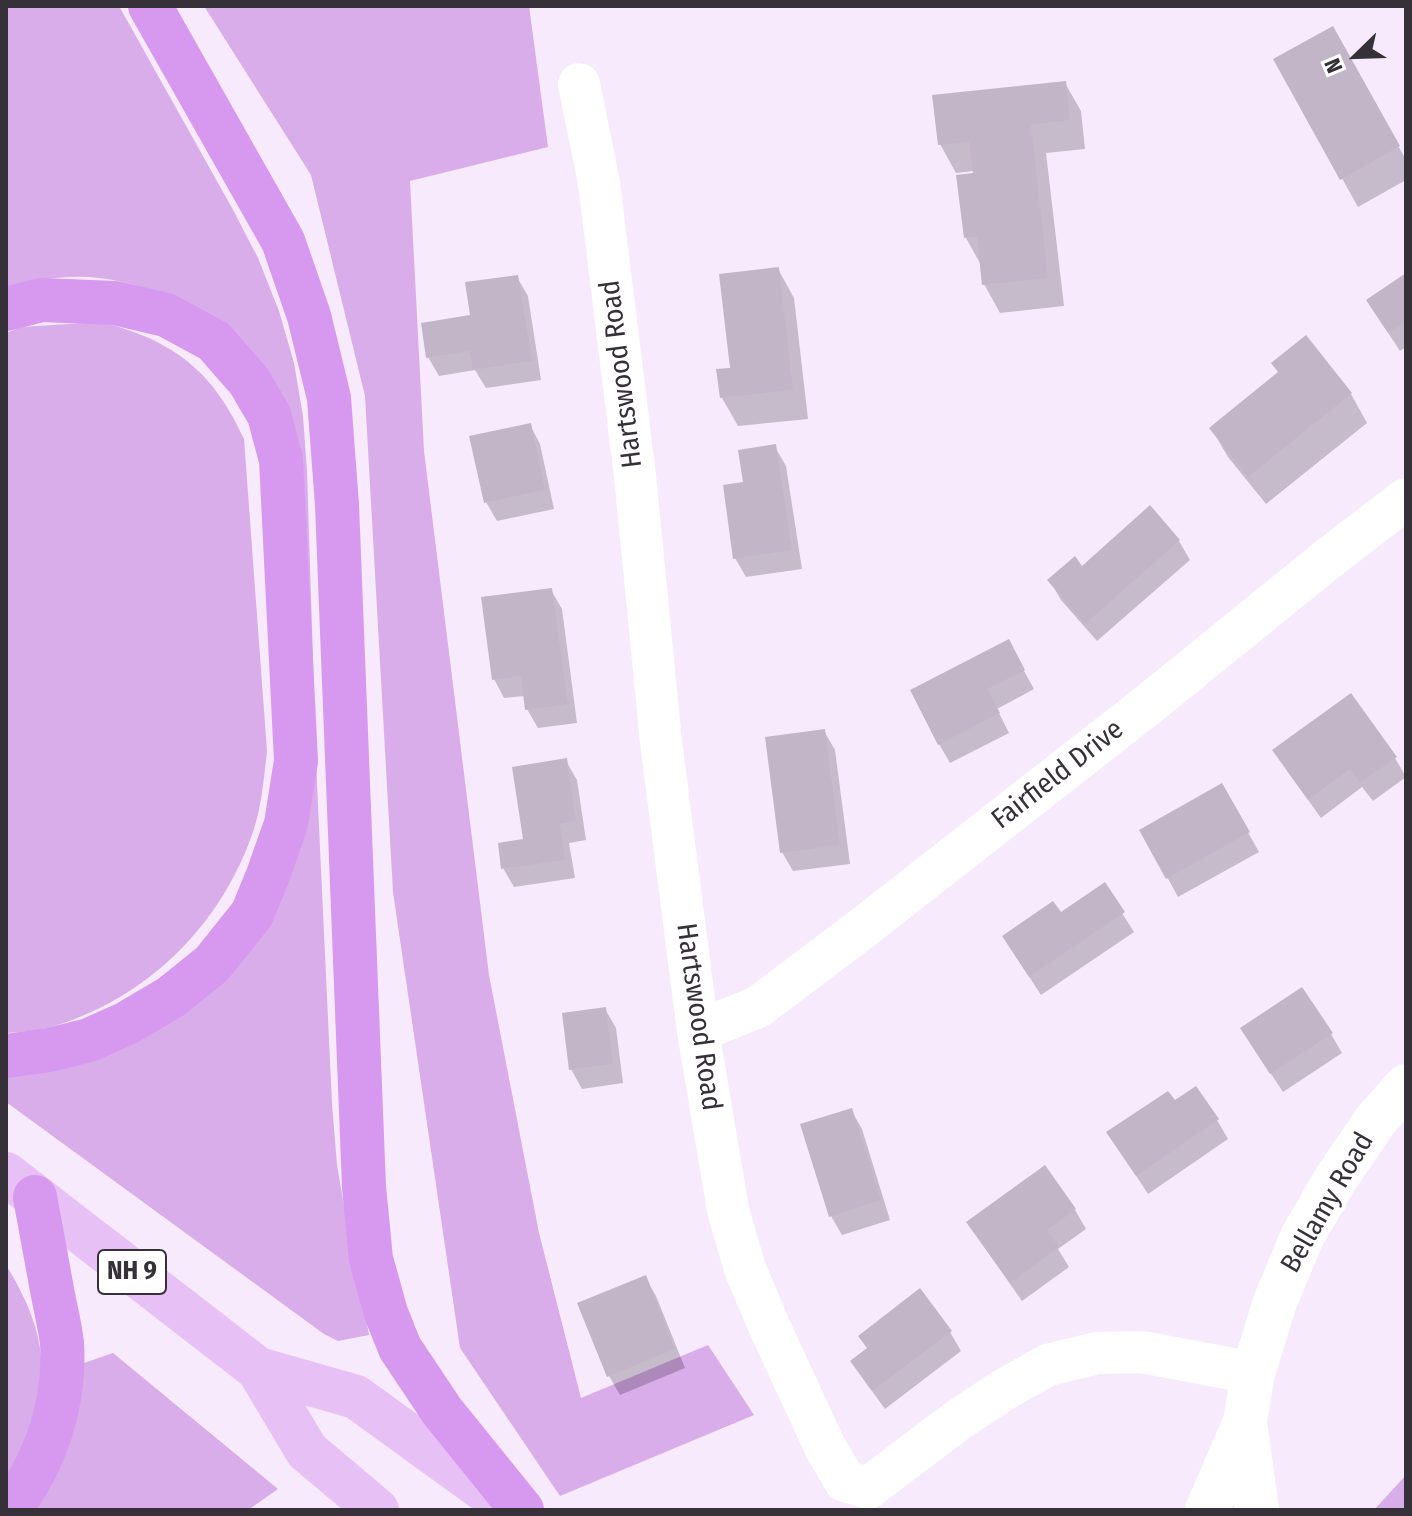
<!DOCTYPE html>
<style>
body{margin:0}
#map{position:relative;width:1412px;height:1516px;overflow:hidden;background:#f7eafd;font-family:"Fira Sans Condensed",sans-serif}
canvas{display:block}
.frame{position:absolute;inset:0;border:8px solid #363138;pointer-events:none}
.north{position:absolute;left:1316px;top:16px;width:80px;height:80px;-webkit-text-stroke:6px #fff;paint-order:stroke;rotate:247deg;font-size:22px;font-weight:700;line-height:32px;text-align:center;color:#363138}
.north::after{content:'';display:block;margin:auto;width:28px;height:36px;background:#363138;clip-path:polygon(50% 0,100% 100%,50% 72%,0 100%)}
</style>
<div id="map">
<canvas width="1412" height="1516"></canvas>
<div class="frame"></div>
<div class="north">N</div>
</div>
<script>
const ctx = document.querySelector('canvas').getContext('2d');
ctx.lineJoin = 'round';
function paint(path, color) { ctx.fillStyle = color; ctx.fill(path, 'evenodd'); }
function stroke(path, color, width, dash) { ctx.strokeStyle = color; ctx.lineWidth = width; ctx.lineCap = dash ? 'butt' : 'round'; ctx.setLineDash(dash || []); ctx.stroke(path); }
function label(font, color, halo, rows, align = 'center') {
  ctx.font = font + ' "Fira Sans Condensed",sans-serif'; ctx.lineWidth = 8; ctx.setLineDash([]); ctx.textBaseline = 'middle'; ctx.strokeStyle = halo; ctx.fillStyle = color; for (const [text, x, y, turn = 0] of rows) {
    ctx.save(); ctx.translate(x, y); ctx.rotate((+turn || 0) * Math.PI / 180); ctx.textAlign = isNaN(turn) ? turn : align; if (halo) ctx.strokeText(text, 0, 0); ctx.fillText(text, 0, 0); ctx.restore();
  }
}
const green = new Path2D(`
 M 6,6 L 119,6 L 232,208 L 258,258 L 279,311 L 294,363 L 303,416 L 307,471 L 317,784 L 332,1104 L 337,1165 L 347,1224 L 358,1275 L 369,1335 L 338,1341 L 324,1334 L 6,1102 L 6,1064 L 39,1061 L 266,906 L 291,468 L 170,297 C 108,273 71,271 6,287 Z
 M 204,6 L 529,6 L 548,147 L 410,181 L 424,451 L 489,975 L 539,1233 L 581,1398 L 708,1345 L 754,1415 L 560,1496 L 460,1348 L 393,892 L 365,396 L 311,175 Z
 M 101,322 C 173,340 213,371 244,439 L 267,751 C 264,777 262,803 254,829 C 222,925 147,1000 48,1028 C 35,1031 20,1032 6,1033 L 6,333 L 21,327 Z
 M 6,1265 C 27,1299 43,1335 42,1376 C 41,1384 42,1393 40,1401 C 31,1430 17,1459 6,1487 Z
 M 113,1353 L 278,1489 L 248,1510 L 36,1510 L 81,1364 Z
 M 1406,1475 L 1406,1510 L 1374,1510 Z`);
const shadow = new Path2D(`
 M 1349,57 L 1406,160 L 1406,180 L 1358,207 L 1276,60 Z
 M 1065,83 L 1081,111 L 1085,149 L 1046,153 L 1064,306 L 1000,313 L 984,284 L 981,265 L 966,238 L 982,170 L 956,173 L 940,144 Z
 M 778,269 L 794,298 L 808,419 L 738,426 L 722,398 L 732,370 Z
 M 1406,275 L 1406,347 L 1400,351 L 1379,319 Z
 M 517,277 L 528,296 L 541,380 L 486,388 L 475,370 L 439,376 L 428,357 Z
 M 1306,338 L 1351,394 L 1367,423 L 1266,504 L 1228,457 L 1211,428 L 1279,374 Z
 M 530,425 L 540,444 L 554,509 L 497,521 L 486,502 Z
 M 775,447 L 786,466 L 802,569 L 746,577 L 735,558 L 745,484 Z
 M 1179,541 L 1190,560 L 1097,641 L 1061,600 L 1050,581 L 1082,568 Z
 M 551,590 L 562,609 L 577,723 L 538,728 L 527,709 L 525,696 L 504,698 L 494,679 Z
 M 1008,642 L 1034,689 L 997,709 L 1009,733 L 950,763 L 939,744 Z
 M 824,731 L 835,750 L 850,864 L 793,871 L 782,852 Z
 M 1395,758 L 1406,777 L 1373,801 L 1362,787 L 1321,818 L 1286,769 Z
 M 566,761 L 577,780 L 586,840 L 569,843 L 575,878 L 514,887 L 503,868 L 525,841 Z
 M 1222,786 L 1259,852 L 1178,897 L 1142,831 Z
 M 1104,885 L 1134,932 L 1041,995 L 1015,955 L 1060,914 Z
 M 605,1009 L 616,1028 L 623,1083 L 582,1089 L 571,1069 Z
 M 1331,1034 L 1342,1053 L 1283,1092 L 1254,1048 Z
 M 1175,1103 L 1217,1120 L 1228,1139 L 1148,1194 L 1108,1133 Z
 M 851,1110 L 862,1129 L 890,1220 L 842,1235 L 831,1216 Z
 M 1045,1168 L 1075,1210 L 1086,1229 L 1058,1249 L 1069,1267 L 1022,1301 L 980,1241 L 969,1222 Z
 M 645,1277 L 656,1296 L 685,1368 L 620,1395 L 609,1376 Z
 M 950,1332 L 961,1351 L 885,1409 L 864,1380 L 853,1361 Z`);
const building = new Path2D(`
 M 1333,26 L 1400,146 L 1340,180 L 1273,59 Z
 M 1066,81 L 1070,120 L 1031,125 L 1048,278 L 982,285 L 977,237 L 964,238 L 956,175 L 973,173 L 969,142 L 938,145 L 932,95 Z
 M 779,267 L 793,390 L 720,398 L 716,369 L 730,368 L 719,274 Z
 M 1406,273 L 1406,321 L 1388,333 L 1366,300 Z
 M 518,275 L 532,361 L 473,370 L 470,351 L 426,358 L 421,323 L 470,315 L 465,282 Z
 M 1306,335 L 1352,393 L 1248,477 L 1209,428 L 1278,372 L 1271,363 Z
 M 531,423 L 545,490 L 484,503 L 469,436 Z
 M 776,444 L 792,550 L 733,559 L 723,485 L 743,482 L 738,450 Z
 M 1150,505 L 1180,540 L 1085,624 L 1047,580 L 1075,556 L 1082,566 Z
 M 552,588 L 568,704 L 525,710 L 521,676 L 492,680 L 481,597 Z
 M 1009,639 L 1025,670 L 987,689 L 1000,713 L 938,745 L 910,690 Z
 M 1351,693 L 1397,757 L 1360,783 L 1350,769 L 1308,800 L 1272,750 Z
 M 825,729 L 840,845 L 780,853 L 765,737 Z
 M 567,758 L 576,821 L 560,824 L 565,860 L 501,869 L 498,843 L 523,839 L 512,767 Z
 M 1222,783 L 1250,832 L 1166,879 L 1139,830 Z
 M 1105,882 L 1125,912 L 1029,977 L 1002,936 L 1053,901 L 1061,912 Z
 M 1302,987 L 1333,1033 L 1270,1074 L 1240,1028 Z
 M 606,1007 L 613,1064 L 569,1070 L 562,1013 Z
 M 1196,1086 L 1219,1119 L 1136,1176 L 1106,1132 L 1168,1091 L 1175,1100 Z
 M 852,1108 L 881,1200 L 829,1217 L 800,1124 Z
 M 1045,1165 L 1076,1209 L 1047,1230 L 1059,1247 L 1010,1283 L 966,1222 Z
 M 646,1275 L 675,1349 L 607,1377 L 577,1303 Z
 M 920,1288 L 952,1331 L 872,1391 L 850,1361 L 867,1348 L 858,1336 Z`);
const minor = new Path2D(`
 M 579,84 L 599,183 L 635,476 L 661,742 L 698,1031 L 728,1210 L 745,1269 L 770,1328 L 825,1447 L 845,1481 L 868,1488 L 958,1420 L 1005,1389 L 1048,1365 L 1097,1353 L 1142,1352 L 1253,1373
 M 698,1031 L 758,1007 L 864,927 L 1149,704 L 1329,558 L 1406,499`);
const tertiary = new Path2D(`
 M 1245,1422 L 1257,1510
 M 1207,1510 L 1245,1422 L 1253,1373 L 1275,1302 L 1302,1237 L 1335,1180 L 1375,1121 L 1406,1086`);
const primary = new Path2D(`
 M 6,1174 L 258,1369 L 356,1397 L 512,1510
 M 258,1369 L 307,1451 L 377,1510`);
const motorway = new Path2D(`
 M 150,6 L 283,241 L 309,316 L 329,398 L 337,505 L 364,1187 L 371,1259 L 386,1313 L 400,1348 L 442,1411 L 522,1510
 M 6,309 L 42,300 L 115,303 L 166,315 L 214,341 L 249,381 L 269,415 L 281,460 L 296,761 L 286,824 L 268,875 L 252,914 L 212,964 L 171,997 L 127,1023 L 89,1040 L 49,1050 L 6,1056
 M 10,1510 C 45,1462 66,1404 62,1343 C 60,1327 56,1310 53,1295 C 47,1262 41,1230 35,1197`);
const shields = [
 [132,1272,68]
];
const shieldNames = [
 ["NH 9",132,1272]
];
const streetNames = [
 ["Hartswood Road",622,374,-97],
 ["Fairfield Drive",1058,775,-38],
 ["Hartswood Road",698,1017,82],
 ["Bellamy Road",1328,1203,-60]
];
paint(green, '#d9acea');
paint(shadow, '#0003');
paint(building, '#c2b5c7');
stroke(minor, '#fff', 42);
stroke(tertiary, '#fff', 44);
stroke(primary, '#e7c1f5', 44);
stroke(motorway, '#d798ef', 44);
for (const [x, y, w] of shields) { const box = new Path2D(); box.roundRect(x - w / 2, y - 22, w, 44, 6); ctx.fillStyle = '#fff'; ctx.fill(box); stroke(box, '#363138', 2); }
label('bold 26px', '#363138', null, shieldNames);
label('28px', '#363138', '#fff', streetNames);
</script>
